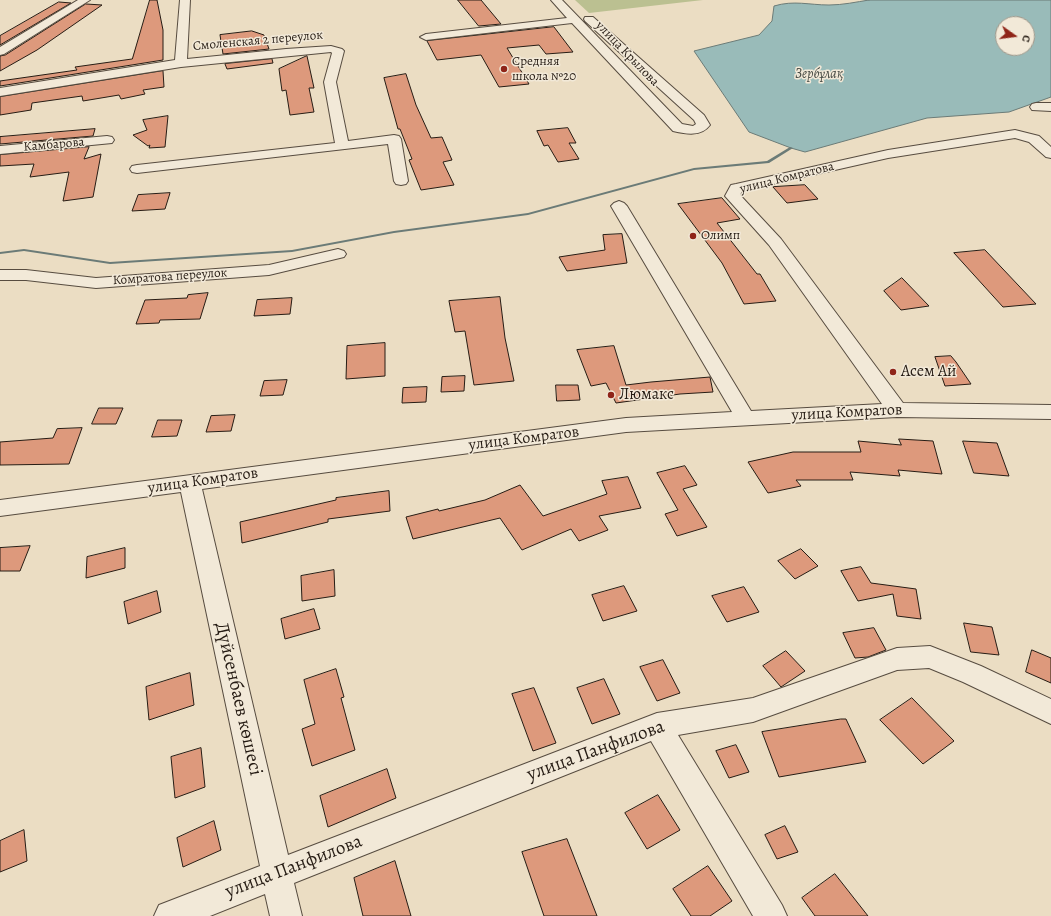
<!DOCTYPE html>
<meta charset="utf-8">
<style>
body{margin:0}
#map{position:relative;width:1051px;height:916px;overflow:hidden;background:#ebddc3;font-family:Alegreya,serif}
canvas{display:block}
.north{position:absolute;left:995px;top:16px;width:40px;height:40px;box-sizing:border-box;background:#f2e9d8;border:1px solid #a0978a;border-radius:50%;rotate:104deg;font-size:11px;font-weight:700;line-height:16px;text-align:center;color:#261c14}
.north::after{content:'';display:block;margin:auto;width:14px;height:18px;background:#8f2418;clip-path:polygon(50% 0,100% 100%,50% 72%,0 100%)}
</style>
<div id="map">
<canvas width="1051" height="916"></canvas>
<div class="north">С</div>
</div>
<script>
const ctx = document.querySelector('canvas').getContext('2d');
ctx.lineJoin = 'round';
function paint(path, color) { ctx.fillStyle = color; ctx.fill(path, 'evenodd'); }
function stroke(path, color, width, dash) { ctx.strokeStyle = color; ctx.lineWidth = width; ctx.lineCap = dash ? 'butt' : 'round'; ctx.setLineDash(dash || []); ctx.stroke(path); }
function label(font, color, halo, rows, align = 'center') {
  ctx.font = font + ' Alegreya,serif'; ctx.lineWidth = 3; ctx.setLineDash([]); ctx.textBaseline = 'middle'; ctx.strokeStyle = halo; ctx.fillStyle = color; for (const [text, x, y, turn = 0] of rows) {
    ctx.save(); ctx.translate(x, y); ctx.rotate((+turn || 0) * Math.PI / 180); ctx.textAlign = isNaN(turn) ? turn : align; if (halo) ctx.strokeText(text, 0, 0); ctx.fillText(text, 0, 0); ctx.restore();
  }
}
const green = new Path2D(`
 M 575,0 L 703,0 L 589,13 Z`);
const water = new Path2D(`
 M 869,0 L 1051,0 L 1051,97 L 1009,112 L 927,118 L 805,152 L 791,148 L 749,132 L 694,51 L 759,35 L 772,21 L 774,6 C 794,0 809,5 829,5 C 843,5 856,2 869,0 ZM 1003,24 L 1027,24 L 1027,48 L 1003,48 Z`);
const stream = new Path2D(`
 M 790,147 L 793,148 L 769,163 L 694,170 L 528,215 L 394,233 L 292,252 L 110,264 L 24,251 L 0,254 L 0,252 L 24,249 L 110,262 L 292,250 L 394,231 L 528,213 L 694,168 L 767,161 Z`);
const building = new Path2D(`
 M 150,0 L 157,0 L 163,30 L 163,60 L 0,86 L 0,81 L 77,70 L 75,67 L 132,59 Z
 M 458,0 L 481,0 L 501,24 L 479,26 Z
 M 59,2 L 71,3 L 0,45 L 0,36 Z
 M 86,4 L 102,5 L 37,50 L 0,71 L 0,56 L 5,55 Z
 M 554,27 L 573,52 L 546,54 L 539,45 L 507,48 L 529,84 L 499,87 L 481,55 L 437,60 L 427,41 Z
 M 252,31 L 264,35 L 269,49 L 223,54 L 220,35 Z
 M 307,56 L 314,88 L 309,88 L 314,112 L 290,115 L 286,90 L 282,91 L 279,69 Z
 M 272,59 L 273,63 L 227,69 L 225,64 Z
 M 163,71 L 164,87 L 143,90 L 145,94 L 121,99 L 119,95 L 83,101 L 82,96 L 32,103 L 31,110 L 0,115 L 0,97 Z
 M 406,74 L 416,105 L 431,138 L 442,137 L 452,160 L 443,162 L 454,185 L 421,190 L 409,160 L 412,159 L 400,129 L 398,129 L 384,78 Z
 M 168,116 L 165,147 L 149,148 L 150,145 L 148,146 L 133,135 L 147,130 L 143,120 Z
 M 568,128 L 576,143 L 569,143 L 579,159 L 558,162 L 548,145 L 544,146 L 537,131 Z
 M 95,129 L 93,136 L 0,144 L 0,137 Z
 M 89,147 L 84,159 L 101,154 L 93,197 L 63,201 L 69,172 L 30,177 L 34,164 L 0,166 L 0,155 Z
 M 805,185 L 818,199 L 787,203 L 773,187 Z
 M 170,193 L 165,209 L 132,211 L 138,195 Z
 M 722,198 L 740,219 L 717,223 L 757,274 L 760,274 L 776,301 L 744,304 L 722,263 L 678,204 Z
 M 622,234 L 627,263 L 567,271 L 559,257 L 605,250 L 603,235 Z
 M 985,250 L 1036,304 L 1003,307 L 954,253 Z
 M 902,278 L 929,306 L 901,310 L 884,291 Z
 M 208,293 L 200,319 L 160,320 L 159,323 L 136,324 L 145,300 L 187,298 L 188,295 Z
 M 500,297 L 505,338 L 514,381 L 474,385 L 465,331 L 455,332 L 449,301 Z
 M 292,298 L 290,314 L 254,316 L 257,300 Z
 M 385,343 L 385,376 L 346,379 L 347,346 Z
 M 614,346 L 626,385 L 651,382 L 710,377 L 713,392 L 680,394 L 616,403 L 606,383 L 591,386 L 577,350 Z
 M 951,356 L 956,362 L 971,384 L 945,386 L 935,357 Z
 M 465,376 L 464,391 L 441,392 L 442,377 Z
 M 287,380 L 283,395 L 260,396 L 264,381 Z
 M 556,385 L 578,385 L 580,400 L 557,401 Z
 M 427,387 L 426,402 L 402,403 L 403,388 Z
 M 99,408 L 123,408 L 116,424 L 92,424 Z
 M 235,415 L 231,431 L 206,432 L 211,416 Z
 M 158,420 L 182,420 L 177,436 L 152,437 Z
 M 82,428 L 69,464 L 0,465 L 0,442 L 53,438 L 57,429 Z
 M 899,439 L 933,441 L 942,474 L 898,470 L 900,476 L 850,472 L 853,480 L 796,480 L 801,486 L 768,493 L 748,462 L 793,452 L 861,452 L 858,441 L 901,445 Z
 M 963,441 L 997,443 L 1009,476 L 974,473 Z
 M 685,466 L 697,485 L 683,489 L 707,527 L 677,536 L 665,514 L 678,510 L 657,473 Z
 M 628,477 L 641,508 L 599,516 L 608,530 L 579,541 L 571,529 L 522,550 L 500,518 L 413,539 L 406,517 L 438,509 L 439,511 L 485,500 L 520,485 L 543,516 L 607,494 L 602,481 Z
 M 389,491 L 390,511 L 328,519 L 328,522 L 242,543 L 240,522 L 336,500 L 336,498 Z
 M 30,546 L 20,571 L 0,571 L 0,548 Z
 M 125,548 L 125,568 L 86,578 L 87,557 Z
 M 801,549 L 818,566 L 795,579 L 778,561 Z
 M 861,567 L 871,583 L 916,589 L 921,619 L 897,616 L 893,594 L 858,601 L 841,571 Z
 M 334,570 L 335,596 L 302,601 L 301,576 Z
 M 624,586 L 637,611 L 603,621 L 592,595 Z
 M 744,587 L 759,612 L 727,622 L 712,596 Z
 M 157,591 L 161,612 L 128,624 L 124,602 Z
 M 314,609 L 320,629 L 285,639 L 281,619 Z
 M 964,623 L 992,627 L 999,655 L 971,652 Z
 M 874,628 L 886,650 L 868,657 L 855,658 L 843,633 Z
 M 1032,650 L 1051,658 L 1051,683 L 1026,672 Z
 M 786,651 L 805,671 L 781,687 L 763,666 Z
 M 663,660 L 680,693 L 657,701 L 640,667 Z
 M 336,669 L 344,697 L 341,698 L 355,750 L 312,766 L 302,729 L 315,724 L 304,680 Z
 M 190,673 L 194,705 L 149,720 L 146,687 Z
 M 604,679 L 620,714 L 592,724 L 577,688 Z
 M 534,688 L 556,743 L 533,751 L 512,694 Z
 M 912,698 L 954,741 L 923,764 L 880,720 Z
 M 841,719 L 846,719 L 866,762 L 779,777 L 762,732 Z
 M 736,745 L 749,772 L 729,778 L 716,751 Z
 M 201,748 L 205,787 L 175,798 L 171,757 Z
 M 387,769 L 396,798 L 328,827 L 320,796 Z
 M 658,795 L 680,830 L 647,849 L 625,813 Z
 M 214,821 L 221,850 L 183,867 L 177,838 Z
 M 785,826 L 798,852 L 777,859 L 765,835 Z
 M 24,830 L 27,861 L 0,872 L 0,841 Z
 M 567,839 L 597,916 L 544,916 L 522,852 Z
 M 395,861 L 411,916 L 363,916 L 354,878 Z
 M 708,866 L 732,901 L 710,916 L 691,916 L 673,889 Z
 M 835,874 L 868,916 L 815,916 L 802,898 Z`);
const minor = new Path2D(`
 M 78,0 L 90,0 L 4,54 L 0,55 L 0,47 Z
 M 180,0 L 190,0 L 187,59 L 286,49 L 331,46 L 342,49 L 344,51 L 336,82 L 348,141 L 394,135 L 399,136 L 401,139 L 408,181 L 406,184 L 401,185 L 396,184 L 394,181 L 388,144 L 137,173 L 132,172 L 130,169 L 132,166 L 137,165 L 335,143 L 324,82 L 332,53 L 331,52 L 181,67 L 0,96 L 0,88 L 175,60 Z
 M 551,0 L 562,0 L 682,124 L 693,126 L 696,124 L 694,120 L 585,21 L 584,19 L 585,17 L 593,17 L 704,115 L 710,125 C 701,137 686,134 673,131 L 572,23 L 426,40 L 420,37 L 426,34 L 567,18 Z
 M 1036,103 L 1051,103 L 1051,111 L 1032,110 L 1030,107 L 1032,104 Z
 M 1015,130 L 1039,136 L 1051,147 L 1051,158 L 1046,157 L 1029,142 L 1015,138 L 888,158 L 742,191 L 740,195 L 781,239 L 903,403 L 1051,405 L 1051,419 L 897,417 L 626,432 L 202,489 L 288,855 L 657,713 L 753,698 L 897,648 L 930,646 L 981,666 L 1051,699 L 1051,724 L 963,682 L 929,668 L 897,670 L 753,722 L 678,735 L 782,905 L 787,916 L 753,916 L 651,741 L 294,883 L 302,916 L 270,916 L 265,894 L 210,916 L 154,916 L 159,905 L 260,866 L 181,492 L 0,516 L 0,500 L 626,418 L 732,412 L 611,206 L 614,203 L 619,201 L 624,203 L 627,206 L 751,411 L 882,404 L 769,245 L 725,196 L 731,185 L 736,184 L 888,150 Z
 M 107,136 L 112,137 L 114,140 L 112,143 L 0,154 L 0,146 Z
 M 338,249 L 344,251 L 346,254 L 344,257 L 269,275 L 96,288 L 26,280 L 0,280 L 0,270 L 26,270 L 96,278 L 269,265 Z`);
const markers = [
 [504,69,4,"#8f2418"],
 [693,236,4,"#8f2418"],
 [893,372,4,"#8f2418"],
 [611,395,4,"#8f2418"]
];
const farStreetnames = [
 ["Смоленская 2 переулок",258,41,-5],
 ["улица Крылова",627,54,46],
 ["Камбарова",54,145,-5],
 ["улица Комратова",787,178,-14],
 ["Комратова переулок",170,277,-4]
];
const farPoinames = [
 ["Средняя",512,62],
 ["школа №20",512,77],
 ["Олимп",701,236]
];
const farWaternames = [
 ["Зербұлақ",819,75]
];
const poiNames = [
 ["Асем Ай",901,372],
 ["Люмакс",619,395]
];
const streetNames = [
 ["улица Комратов",847,413,-3],
 ["улица Комратов",524,439,-7],
 ["улица Комратов",203,481,-8]
];
const nearStreetnames = [
 ["Дүйсенбаев көшесі",238,699,77],
 ["улица Панфилова",596,751,-20],
 ["улица Панфилова",294,867,-21]
];
paint(green, '#bbc091');
paint(water, '#99bbb9');
stroke(water, '#6b7b77', 1);
paint(stream, '#6b7b77');
paint(building, '#dd997c');
stroke(building, '#261c14', 1);
stroke(minor, '#574c40', 2);
paint(minor, '#f2e9d8');
for (const [x, y, r, color] of markers) { const dot = new Path2D(); dot.arc(x, y, r, 0, 2 * Math.PI); ctx.fillStyle = color; ctx.fill(dot); stroke(dot, '#f2e9d8', 1.5); }
label('13px', '#261c14', '#f2e9d8', farStreetnames);
label('13px', '#261c14', '#f2e9d8', farPoinames, 'left');
label('italic 14px', '#484c46', '#f2e9d8', farWaternames);
label('16px', '#261c14', '#f2e9d8', poiNames, 'left');
label('16px', '#261c14', '#f2e9d8', streetNames);
label('19px', '#261c14', '#f2e9d8', nearStreetnames);
</script>
